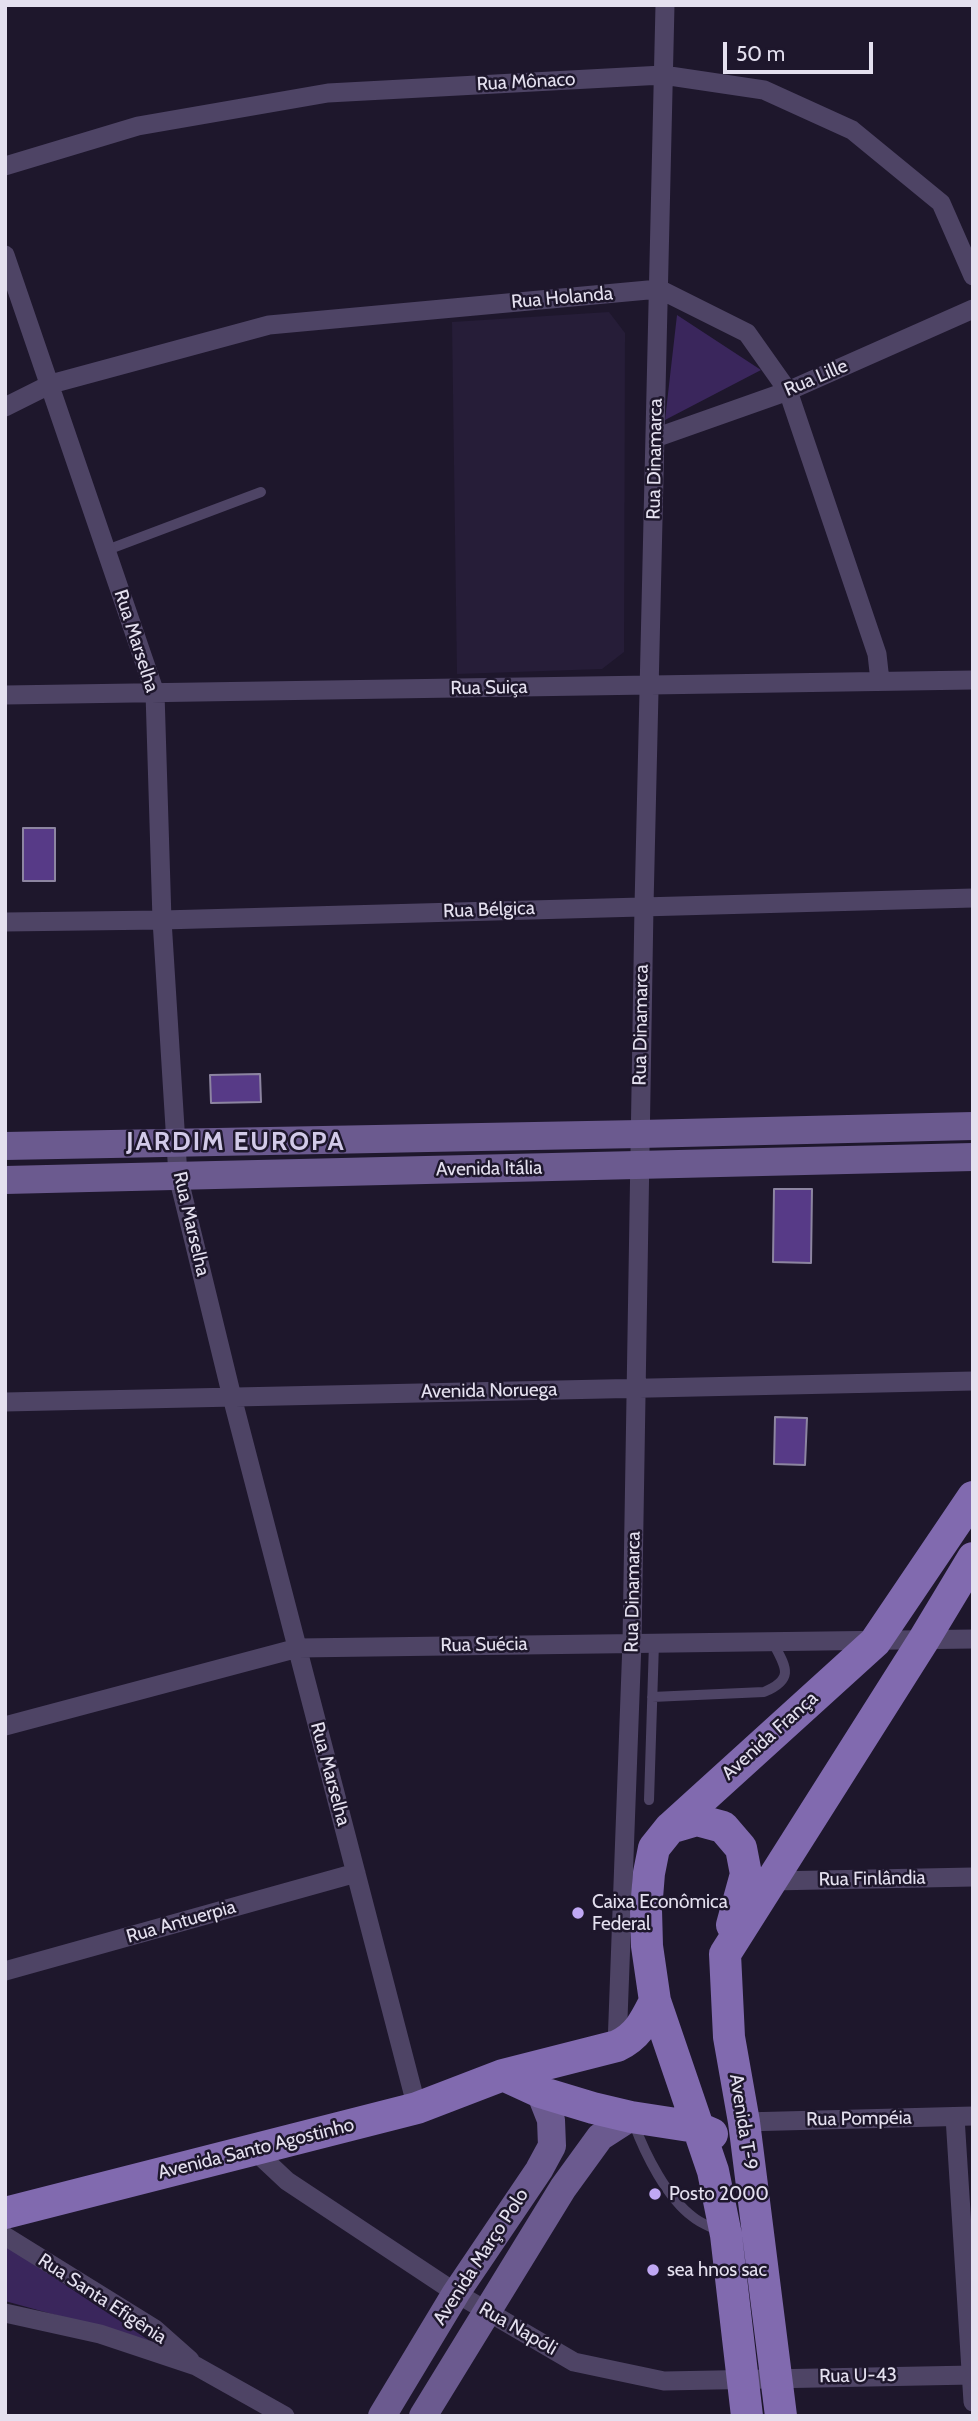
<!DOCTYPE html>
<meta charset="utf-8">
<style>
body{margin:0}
#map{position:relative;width:978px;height:2421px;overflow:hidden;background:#1e172c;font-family:Cabin,sans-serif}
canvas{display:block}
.frame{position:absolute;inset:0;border:7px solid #e4e0ef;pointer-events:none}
.scale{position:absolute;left:723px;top:42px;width:150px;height:32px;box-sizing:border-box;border:4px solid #e4e0ef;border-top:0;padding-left:9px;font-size:21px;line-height:24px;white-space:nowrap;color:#e4e0ef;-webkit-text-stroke:5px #1e172c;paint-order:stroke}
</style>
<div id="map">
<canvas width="978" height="2421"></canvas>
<div class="frame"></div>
<div class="scale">50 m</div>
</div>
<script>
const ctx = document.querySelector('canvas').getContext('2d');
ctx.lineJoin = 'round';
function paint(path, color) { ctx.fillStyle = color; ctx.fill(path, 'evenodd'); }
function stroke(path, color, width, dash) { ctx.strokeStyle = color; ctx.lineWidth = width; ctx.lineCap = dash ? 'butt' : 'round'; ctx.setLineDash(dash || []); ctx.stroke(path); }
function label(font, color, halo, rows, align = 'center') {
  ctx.font = font + ' Cabin,sans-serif'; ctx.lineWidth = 5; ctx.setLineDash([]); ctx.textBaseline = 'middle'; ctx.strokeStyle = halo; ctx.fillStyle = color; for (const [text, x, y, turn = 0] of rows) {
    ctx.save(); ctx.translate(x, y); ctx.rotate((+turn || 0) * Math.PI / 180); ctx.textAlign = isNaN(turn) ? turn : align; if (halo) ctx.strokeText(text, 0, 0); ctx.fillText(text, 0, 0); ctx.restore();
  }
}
const built = new Path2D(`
 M 609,312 L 625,333 L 624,652 L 602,669 L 457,674 L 452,322 Z`);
const green = new Path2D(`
 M 677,315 L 761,370 L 665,420 Z
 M 5,2245 L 150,2341 L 5,2301 Z`);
const building = new Path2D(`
 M 23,828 L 55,828 L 55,881 L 23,881 Z
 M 260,1074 L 261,1102 L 211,1103 L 210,1075 Z
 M 774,1189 L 812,1189 L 811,1263 L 773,1262 Z
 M 775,1417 L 807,1418 L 805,1465 L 774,1464 Z`);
const lane = new Path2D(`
 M 107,550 L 261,492
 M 652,1697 L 764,1692 C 795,1679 786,1667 773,1643
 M 649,1800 L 654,1643
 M 634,2124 C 645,2154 667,2198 693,2217 C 700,2223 709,2226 717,2230`);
const street = new Path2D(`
 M 5,166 L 138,126 L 328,93 L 663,75 L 764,90 L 852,130 L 941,203 L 973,276
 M 5,255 L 155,693 L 162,920 L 178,1176 L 232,1397 L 417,2108
 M 5,407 L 51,384 L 269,325 L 659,289 L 747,333 L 788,391 L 877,654 L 880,681
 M 655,438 L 788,391 L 973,309
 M 5,695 L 973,680
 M 5,922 L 162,920 L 973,898
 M 5,1402 L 973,1381
 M 5,1726 L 298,1648 L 973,1639
 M 771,1881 L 973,1877
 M 5,1971 L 356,1873
 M 617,2046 L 632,1642 L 644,906 L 665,5
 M 955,2117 L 973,2402
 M 744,2122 L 973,2116
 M 254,2150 L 287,2181 L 456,2293 L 574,2362 L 664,2381 L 973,2375
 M 5,2236 L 155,2329 L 190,2360
 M 5,2313 L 100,2334 L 196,2366 L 285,2416`);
const secondary = new Path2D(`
 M 5,1146 L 640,1134 L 973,1126
 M 5,1180 L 973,1157
 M 382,2416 L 456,2293 L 539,2170 L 552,2146 L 551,2120 L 540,2092
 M 423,2416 L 563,2188 L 600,2137 L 631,2117`);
const primary = new Path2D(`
 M 670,1828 L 697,1820 L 723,1827 L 741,1848 L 746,1874 L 732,1925
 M 503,2075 L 540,2092 L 593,2108 L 631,2117 L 696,2127 L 712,2134
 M 5,2213 L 417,2108 L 503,2075 L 617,2046 C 638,2036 645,2021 655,2001
 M 747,2416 L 726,2235 L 713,2171 L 655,2001 L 647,1946 L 646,1910 L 649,1873 L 654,1848 L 670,1828 L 875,1642 L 973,1497
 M 781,2416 L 744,2122 L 729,2037 L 725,1954 L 923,1641 L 973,1558`);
const markers = [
 [578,1913,7,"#c0a8f4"],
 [655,2194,7,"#c0a8f4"],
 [653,2270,7,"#c0a8f4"]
];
const streetNames = [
 ["Rua Mônaco",526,82,-3],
 ["Rua Holanda",562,298,-5],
 ["Rua Lille",816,378,-23],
 ["Rua Dinamarca",655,459,-89],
 ["Rua Marselha",136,641,72],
 ["Rua Suiça",489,688,-1],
 ["Rua Bélgica",489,910,-2],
 ["Rua Dinamarca",641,1025,-89],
 ["Avenida Itália",489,1169,-1],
 ["Rua Marselha",191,1224,77],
 ["Avenida Noruega",489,1391,-1],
 ["Rua Dinamarca",633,1592,-89],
 ["Rua Suécia",484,1645,-1],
 ["Avenida França",770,1736,-42],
 ["Rua Marselha",330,1774,75],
 ["Rua Finlândia",872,1879,-1],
 ["Rua Antuerpia",181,1922,-16],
 ["Rua Pompéia",859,2119,-1],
 ["Avenida T-9",743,2122,81],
 ["Avenida Santo Agostinho",256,2149,-14],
 ["Avenida Março Polo",481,2257,-57],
 ["Rua Santa Efigênia",102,2299,33],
 ["Rua Napóli",518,2329,30],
 ["Rua U-43",858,2376,-1]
];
const poiNames = [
 ["Caixa Econômica",592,1902],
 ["Federal",592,1924],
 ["Posto 2000",669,2194],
 ["sea hnos sac",667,2270]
];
const districtNames = [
 ["JARDIM EUROPA",236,1142]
];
paint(built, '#261d38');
paint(green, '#3a265c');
paint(building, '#573a87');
stroke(building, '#8d85a1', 2);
stroke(lane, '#4e4465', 10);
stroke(street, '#4e4465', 19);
stroke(secondary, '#6b5a8f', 28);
stroke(primary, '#816aaf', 32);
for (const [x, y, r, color] of markers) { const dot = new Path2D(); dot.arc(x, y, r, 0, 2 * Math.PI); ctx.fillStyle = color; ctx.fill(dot); stroke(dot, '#1e172c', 2.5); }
label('19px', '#e4e0ef', '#1e172c', streetNames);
label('19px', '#e4e0ef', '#1e172c', poiNames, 'left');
ctx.letterSpacing = '2px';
label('bold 26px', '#d2cae8', '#1e172c', districtNames);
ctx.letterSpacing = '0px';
</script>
